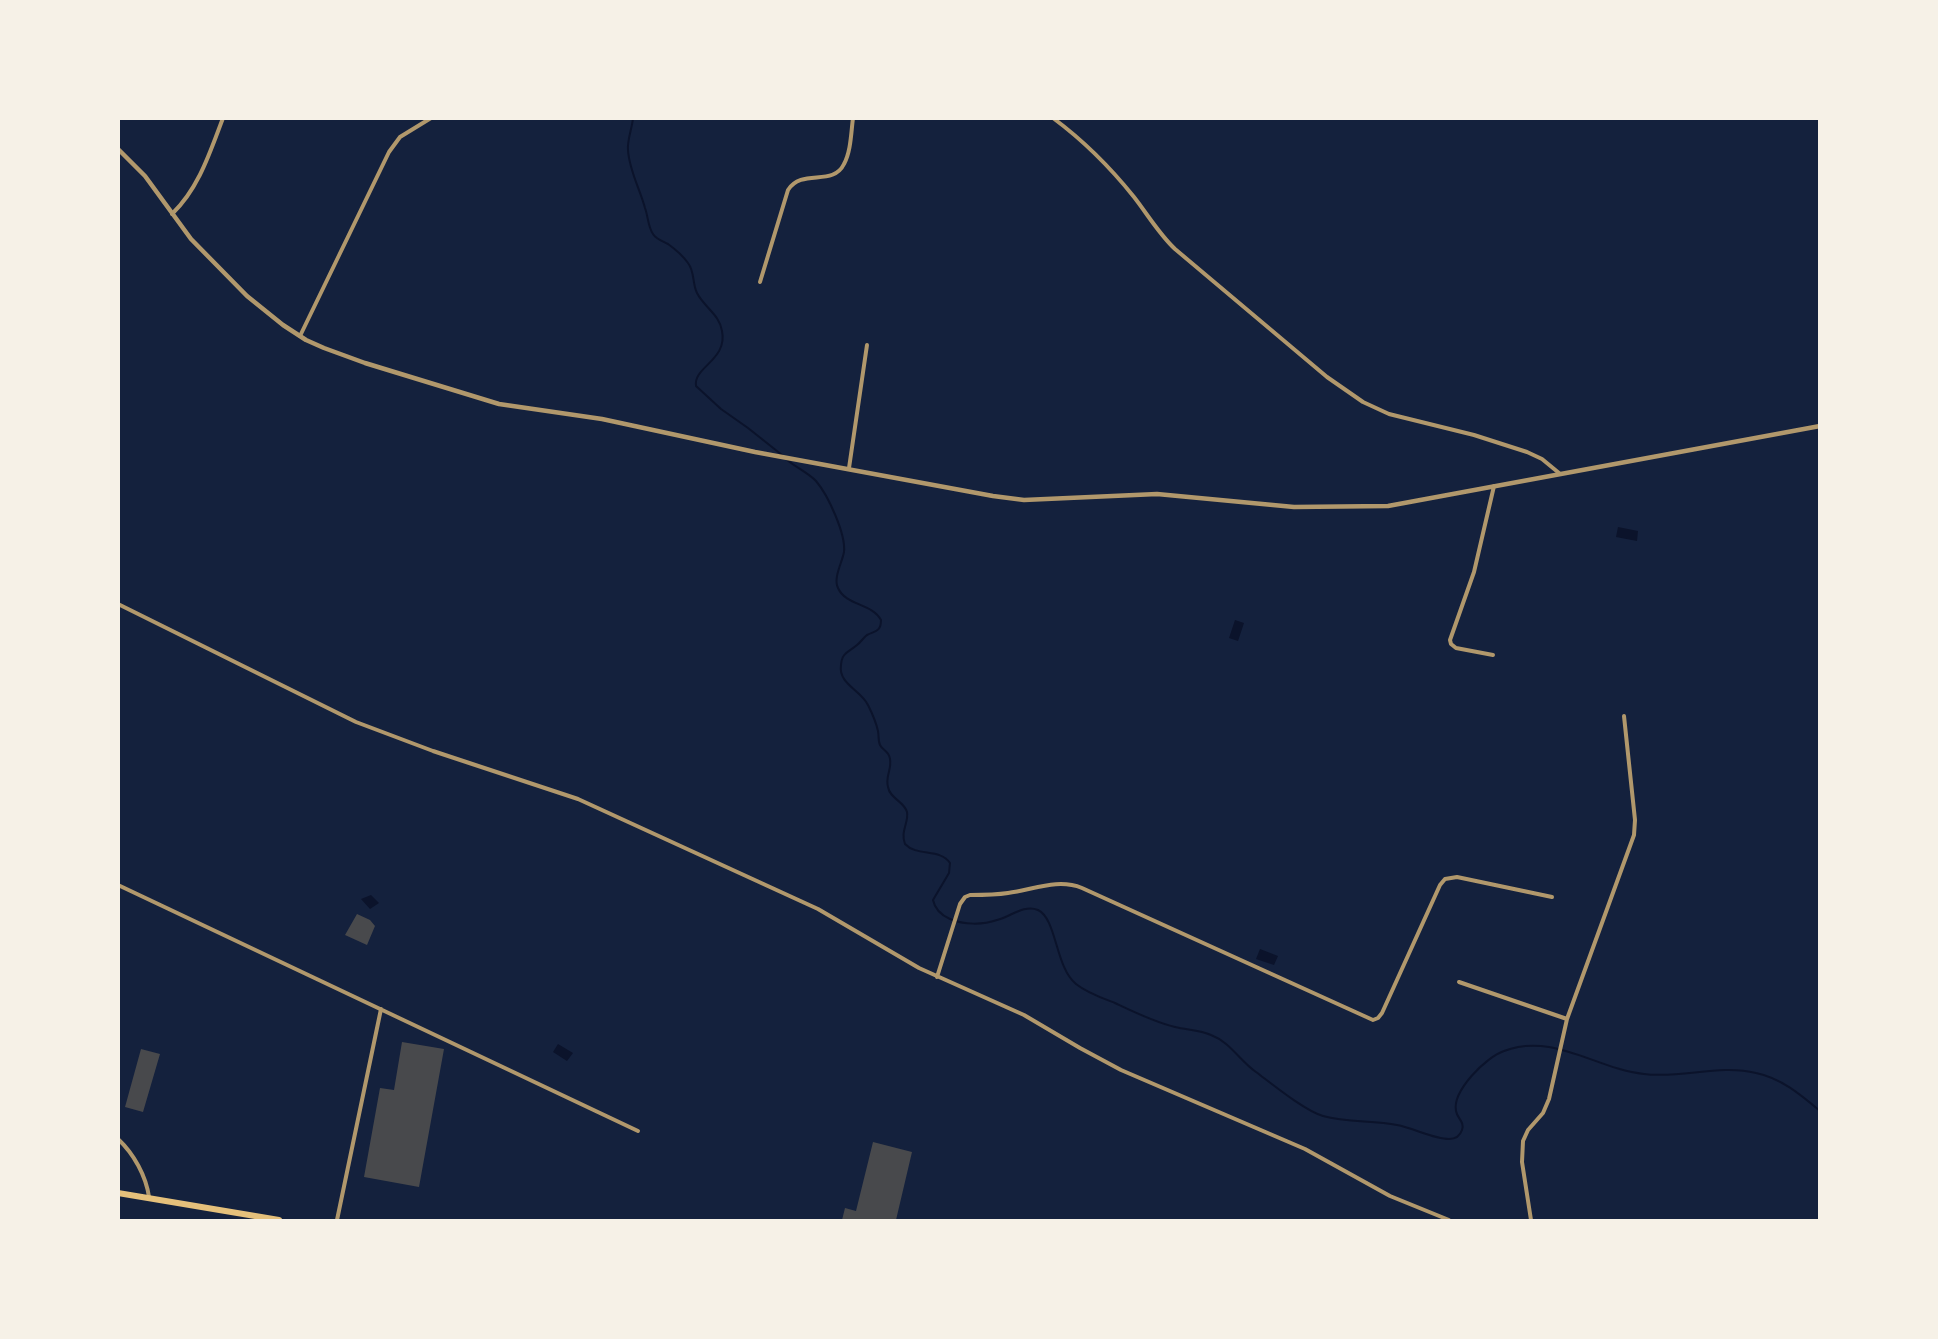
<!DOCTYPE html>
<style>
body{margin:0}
#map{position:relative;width:1938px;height:1339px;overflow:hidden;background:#14213d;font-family:Jost,sans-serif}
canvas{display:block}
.frame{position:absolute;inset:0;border:120px solid #f6f1e7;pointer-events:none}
</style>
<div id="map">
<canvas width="1938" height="1339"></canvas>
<div class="frame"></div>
</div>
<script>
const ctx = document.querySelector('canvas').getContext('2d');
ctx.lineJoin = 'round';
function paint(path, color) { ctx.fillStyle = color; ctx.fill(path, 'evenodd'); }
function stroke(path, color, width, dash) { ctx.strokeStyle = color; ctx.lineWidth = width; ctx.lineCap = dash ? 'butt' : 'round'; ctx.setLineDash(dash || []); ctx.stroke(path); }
const water = new Path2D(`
 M 1618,527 L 1638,531 L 1637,541 L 1616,537 Z
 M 1235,620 L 1244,623 L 1238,641 L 1229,638 Z
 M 371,895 L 379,903 L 370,909 L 361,899 Z
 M 1260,949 L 1278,956 L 1274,965 L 1256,959 Z
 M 558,1044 L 573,1053 L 567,1061 L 553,1052 Z`);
const stream = new Path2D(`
 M 633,118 C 632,129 627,140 628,150 C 629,170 640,189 645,208 C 648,216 648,227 653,234 C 656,239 662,241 668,244 C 675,249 683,256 688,263 C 695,272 692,283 697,293 C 704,307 720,315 722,331 C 728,360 693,367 696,386 L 721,409 L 748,428 L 782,455
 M 786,459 C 795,467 807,472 816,481 C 828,495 846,534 844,552 C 842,563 833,578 838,588 C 846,606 872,603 881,620 C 881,632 875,631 867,635 C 863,638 861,642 857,645 C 849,652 842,652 841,665 C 838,684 861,690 868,705 C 872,713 876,722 878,731 C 879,736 878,741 880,745 C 883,751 889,751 890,759 C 892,769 885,777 888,787 C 890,799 904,801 907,812 C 909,823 900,831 905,844 C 917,857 940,848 950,863 L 949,873 L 933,900 C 935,910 941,915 950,919 C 964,925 983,925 997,920 C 1010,917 1024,904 1038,910 C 1057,919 1055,967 1076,984 C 1087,993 1102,998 1115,1003 C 1134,1012 1154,1022 1175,1027 C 1187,1030 1200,1030 1211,1035 C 1230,1042 1240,1061 1256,1072 C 1272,1084 1305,1111 1323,1116 C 1347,1123 1373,1120 1397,1125 C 1413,1128 1434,1139 1449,1139 C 1455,1139 1460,1136 1462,1130 C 1465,1122 1457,1118 1456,1111 C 1452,1091 1486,1057 1504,1051 C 1553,1032 1596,1069 1644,1074 C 1681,1079 1719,1064 1756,1073 C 1781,1078 1801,1095 1820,1111`);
const building = new Path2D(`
 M 357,914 L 370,920 L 375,926 L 367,945 L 345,935 Z
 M 402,1042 L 444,1049 L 419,1187 L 364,1177 L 380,1088 L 394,1090 Z
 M 141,1049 L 160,1054 L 143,1112 L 125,1107 Z
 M 873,1142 L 912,1152 L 896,1220 L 842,1220 L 845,1208 L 856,1211 Z`);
const minor = new Path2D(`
 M 1053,118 C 1084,141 1110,167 1134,197 C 1148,215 1159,234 1175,249 L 1327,377 L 1363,402 L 1389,414 L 1474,435 L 1527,452 L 1542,459 L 1559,473
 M 172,214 C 199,188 210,152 223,118
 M 760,282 L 788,190 C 802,168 833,187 844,164 C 851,151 851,133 853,118
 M 300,336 L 389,152 L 400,137 L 431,118
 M 849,468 L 867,345
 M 118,604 L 356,722 L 433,751 L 578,799 L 818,909 L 919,968 L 1024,1015 L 1080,1048 L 1121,1070 L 1305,1149 L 1390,1196 L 1449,1220
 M 1493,655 L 1456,648 L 1451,644 L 1450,640 L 1474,572 L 1494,486
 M 118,885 L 638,1131
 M 937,977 L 960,904 L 965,897 L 970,895 C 983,895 995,895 1008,893 C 1033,890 1057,878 1082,888 L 1373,1020 L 1378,1018 L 1382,1013 L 1440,885 L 1445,879 L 1457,877 L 1552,897
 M 1459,982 L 1567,1019
 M 118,1139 C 134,1154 146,1176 149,1197
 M 337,1220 L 381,1009
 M 1531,1220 L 1522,1162 L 1523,1141 L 1528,1130 L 1543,1113 L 1549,1099 L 1567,1019 L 1634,835 L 1635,820 L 1624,716`);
const tertiary = new Path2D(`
 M 118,149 L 145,176 L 191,239 L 247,296 L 283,325 L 306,340 L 324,348 L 365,363 L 499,404 L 602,419 L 755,452 L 993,496 L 1024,500 L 1157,494 L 1294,507 L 1388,506 L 1820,426`);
const primary = new Path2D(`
 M 118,1193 L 279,1220`);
paint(water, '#0b132b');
stroke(stream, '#0b132b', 2);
paint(building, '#48494c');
stroke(minor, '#b1986c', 4);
stroke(tertiary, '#b1986c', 4.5);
stroke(primary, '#e5c07b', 6);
</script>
